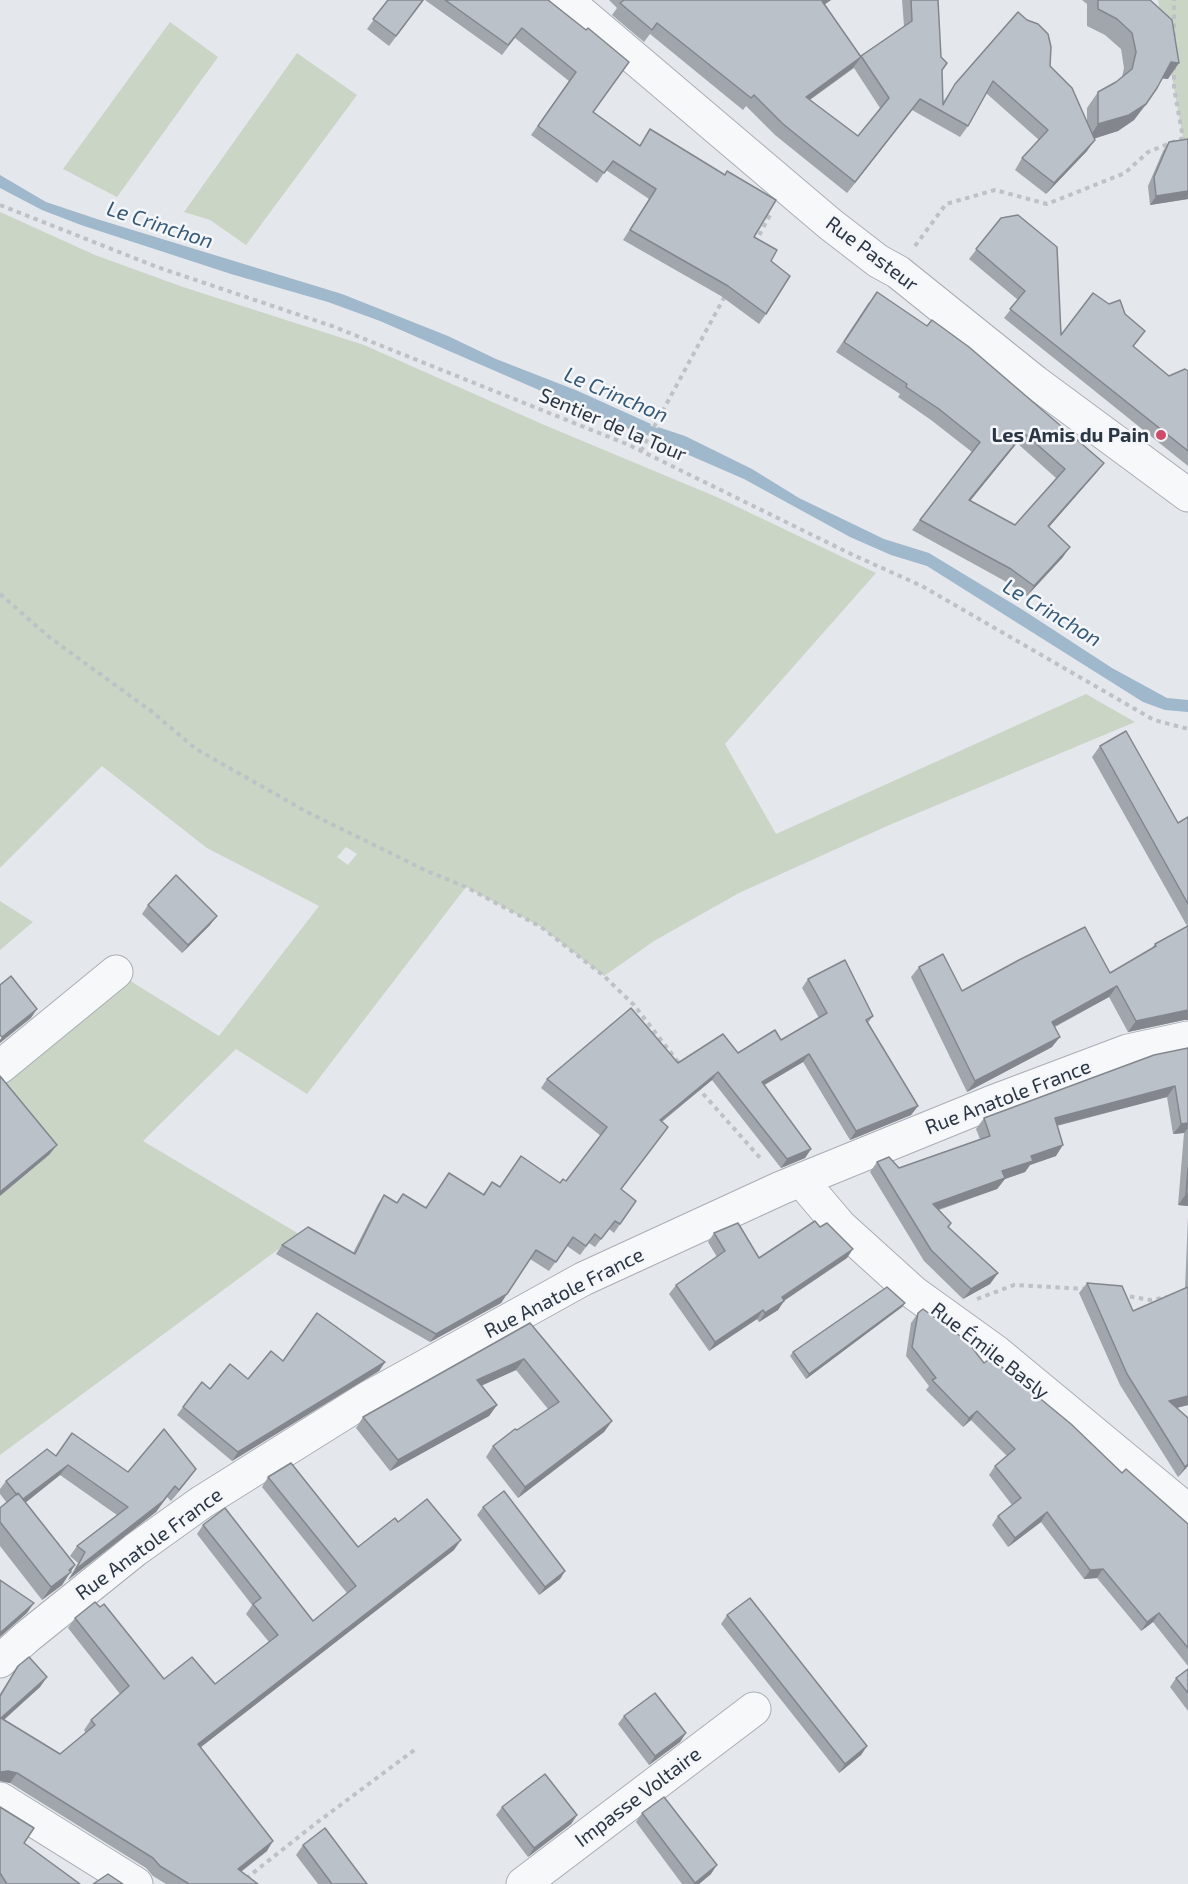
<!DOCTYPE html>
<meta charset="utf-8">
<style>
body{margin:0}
canvas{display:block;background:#e4e7ec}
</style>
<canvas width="1188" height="1884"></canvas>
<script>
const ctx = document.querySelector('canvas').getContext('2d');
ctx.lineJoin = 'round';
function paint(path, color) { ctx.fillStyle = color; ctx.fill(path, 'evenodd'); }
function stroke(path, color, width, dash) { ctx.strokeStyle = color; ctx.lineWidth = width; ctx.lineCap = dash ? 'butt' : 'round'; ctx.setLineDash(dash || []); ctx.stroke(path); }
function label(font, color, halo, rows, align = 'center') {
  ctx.font = font + ' "Exo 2",sans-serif'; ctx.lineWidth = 5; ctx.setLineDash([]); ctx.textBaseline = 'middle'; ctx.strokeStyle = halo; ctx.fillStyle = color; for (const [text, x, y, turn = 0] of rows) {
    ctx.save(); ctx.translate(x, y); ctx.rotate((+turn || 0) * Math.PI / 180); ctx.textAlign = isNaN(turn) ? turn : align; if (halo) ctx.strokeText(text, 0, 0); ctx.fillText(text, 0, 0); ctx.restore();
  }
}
const green = new Path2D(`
 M 1158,0 L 1188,0 L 1188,159 L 1183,138 Z
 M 170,22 L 218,57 L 117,197 L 63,169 Z
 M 297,53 L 357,95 L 246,245 L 210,220 L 184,212 Z
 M 0,212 L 95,255 L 183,287 L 364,345 L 542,424 L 719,498 L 876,573 L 725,744 L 776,834 L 1086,694 L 1135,722 L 887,826 L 739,893 L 654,941 L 604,976 L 541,927 L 466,887 L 307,1094 L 236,1049 L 143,1141 L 299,1234 L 0,1455 L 0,1196 L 49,1155 L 0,1096 L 0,1067 L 116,972 L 219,1036 L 319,906 L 207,848 L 102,766 L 0,868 ZM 346,847 L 357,854 L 348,865 L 337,857 Z
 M 0,901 L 33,922 L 0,950 Z`);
const water = new Path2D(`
 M 0,175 L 46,202 L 100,220 L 342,294 L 448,336 L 496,359 L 578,391 L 651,424 L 645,436 L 380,321 L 328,302 L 231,274 L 81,225 L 42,210 L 0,188 Z
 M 658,427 L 685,436 L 752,469 L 799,498 L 884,539 L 929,553 L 1023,610 L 1112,668 L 1167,698 L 1188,700 L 1188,712 L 1165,710 L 1143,702 L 927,566 L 891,555 L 850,537 L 744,479 L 652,439 Z`);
const stream = new Path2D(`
 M 635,425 L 668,438`);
const path = new Path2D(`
 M 1174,37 L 1174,0
 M 1174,66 L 1174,88 L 1183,138
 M 0,205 L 157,267 L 332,326 L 629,445 L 851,554 L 922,586 L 1154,720 L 1188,729
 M 755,243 L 770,215
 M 915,246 L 946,204 L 995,190 L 1047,204 L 1125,173 L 1148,152 L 1183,138
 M 641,451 L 726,294
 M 0,594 L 49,637 L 151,711 L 196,749 L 307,812 L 427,871 L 466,887 L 541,927 L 604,976 L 634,1005 L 682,1067
 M 697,1087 L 762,1160
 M 1121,1295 L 1151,1300 L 1167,1297
 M 977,1299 L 1014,1285 L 1087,1289
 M 239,1884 L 315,1824 L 417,1748`);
const minor = new Path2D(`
 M 566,0 L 830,224 L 878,261 L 898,272 L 1035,382 L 1188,495
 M 0,1067 L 116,972
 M 801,1180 L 840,1226 L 914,1293 L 996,1352 L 1188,1511
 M 0,1661 L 28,1636 L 135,1550 L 202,1502 L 368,1398 L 583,1279 L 781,1188 L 990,1103 L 1128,1051 L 1188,1038
 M 0,1799 L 136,1884
 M 523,1884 L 754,1709`);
const wall = new Path2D(`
 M 388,0 L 424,0 L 389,46 L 367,29 Z
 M 425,0 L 548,0 L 594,112 L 640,145 L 650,129 L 724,175 L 727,171 L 754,237 L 771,261 L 766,314 L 759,324 L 721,296 L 623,240 L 649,199 L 606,170 L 597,183 L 531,135 L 569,81 L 515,38 L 502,55 Z
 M 609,0 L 831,0 L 825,4 L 860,56 L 904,26 L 902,0 L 938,0 L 941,57 L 947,63 L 942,71 L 943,102 L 955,84 L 1050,66 L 1087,122 L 1087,108 L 1098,92 L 1116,82 L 1122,77 L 1124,68 L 1121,49 L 1105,35 L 1087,26 L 1087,4 L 1082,0 L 1150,0 L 1168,79 L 1162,78 L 1146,105 L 1134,120 L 1118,131 L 1094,138 L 1087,151 L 1046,194 L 1015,170 L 1022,158 L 1039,140 L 986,93 L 968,126 L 960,137 L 912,110 L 847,193 L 775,135 L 746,106 L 743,110 L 650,34 L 644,42 L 612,15 L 617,8 ZM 854,68 L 880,108 L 858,136 L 810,100 Z
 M 1169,142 L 1188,199 L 1150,205 L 1148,186 L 1163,151 Z
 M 1001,218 L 1061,335 L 1109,304 L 1125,314 L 1139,340 L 1133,347 L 1169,376 L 1188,371 L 1188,466 L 1004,318 L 1018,300 L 969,259 Z
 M 869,302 L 1096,473 L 1049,527 L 1063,557 L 1027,596 L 1003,580 L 912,530 L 972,452 L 931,420 L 898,397 L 900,394 L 836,352 ZM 1017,443 L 1056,478 L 1015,525 L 970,501 Z
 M 1100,746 L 1178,823 L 1188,817 L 1188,1020 L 1184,1020 L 1128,1032 L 1109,997 L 1055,1027 L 1052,1047 L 967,1092 L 911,977 L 919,967 L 962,991 L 1110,973 L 1152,948 L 1155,944 L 1187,926 L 1092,757 Z
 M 148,905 L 210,925 L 182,953 L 142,914 Z
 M 808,979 L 873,1016 L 868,1023 L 918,1106 L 911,1115 L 850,1140 L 803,1062 L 764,1085 L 811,1149 L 805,1158 L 781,1168 L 712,1080 L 662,1122 L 621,1190 L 636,1201 L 614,1233 L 609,1229 L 595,1247 L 589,1243 L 580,1255 L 567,1246 L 549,1271 L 530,1259 L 501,1303 L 430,1342 L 276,1254 L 282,1245 L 353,1253 L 378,1204 L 384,1195 L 397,1203 L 426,1208 L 483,1194 L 492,1182 L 500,1187 L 560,1183 L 566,1181 L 601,1136 L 541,1088 L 547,1079 L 678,1063 L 738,1053 L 781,1040 L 819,1018 L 802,988 Z
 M 1188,1048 L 1188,1206 L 1178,1205 L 1184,1133 L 1173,1134 L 1167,1097 L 1057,1126 L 1056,1156 L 1030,1165 L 1025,1172 L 1005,1179 L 997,1189 L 939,1210 L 948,1227 L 998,1273 L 990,1284 L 963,1299 L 924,1261 L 870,1172 L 877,1162 L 899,1168 L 980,1139 L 976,1129 L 984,1118 Z
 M 1188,1216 L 1188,1405 L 1176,1408 L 1188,1418 L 1188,1466 L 1178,1477 L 1120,1385 L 1079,1293 L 1087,1283 L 1133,1311 L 1185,1289 Z
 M 714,1233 L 759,1258 L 847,1258 L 784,1301 L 778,1310 L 759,1322 L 757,1319 L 709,1351 L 669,1294 L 676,1285 L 717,1257 L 708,1242 Z
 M 905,1303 L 902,1307 L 806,1379 L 790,1356 L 793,1352 Z
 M 918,1313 L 984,1363 L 1122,1473 L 1188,1524 L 1188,1666 L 1153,1622 L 1141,1631 L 1097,1578 L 1084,1579 L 1041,1522 L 1008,1547 L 992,1525 L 998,1516 L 1012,1505 L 989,1475 L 995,1466 L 1007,1456 L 971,1420 L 963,1427 L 926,1390 L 929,1386 L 906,1356 L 911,1323 Z
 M 530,1323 L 612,1421 L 604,1432 L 518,1498 L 486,1457 L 493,1446 L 548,1409 L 516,1370 L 482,1385 L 497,1405 L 489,1416 L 390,1471 L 356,1428 L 363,1417 Z
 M 283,1361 L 385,1362 L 379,1371 L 232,1461 L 177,1415 L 183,1407 L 210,1389 L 248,1379 Z
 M 56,1456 L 128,1472 L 196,1469 L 171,1501 L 167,1497 L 156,1512 L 68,1580 L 78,1563 L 70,1556 L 77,1546 L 117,1515 L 60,1475 L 25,1502 L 75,1565 L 62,1585 L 42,1600 L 0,1546 L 0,1508 L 7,1503 L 0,1494 L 0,1489 L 6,1481 Z
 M 268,1477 L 358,1547 L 398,1522 L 454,1550 L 201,1747 L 267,1851 L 241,1871 L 258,1884 L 166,1884 L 153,1876 L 146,1868 L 10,1783 L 0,1781 L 0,1694 L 18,1666 L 47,1677 L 40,1687 L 4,1720 L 60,1754 L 86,1733 L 84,1730 L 91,1720 L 120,1694 L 68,1628 L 75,1618 L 164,1679 L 215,1684 L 269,1642 L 246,1614 L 252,1605 L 197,1534 L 203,1525 L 313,1621 L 347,1593 L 262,1487 Z
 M 483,1507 L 565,1571 L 560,1579 L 539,1595 L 477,1515 Z
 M 727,1615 L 867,1746 L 861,1755 L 839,1773 L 721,1624 Z
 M 1188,1669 L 1188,1711 L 1170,1687 L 1176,1678 Z
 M 624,1716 L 686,1733 L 680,1742 L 649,1765 L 618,1724 Z
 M 0,1807 L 24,1843 L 80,1884 L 0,1884 Z
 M 502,1807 L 577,1815 L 571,1824 L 528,1857 L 496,1815 Z
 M 642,1813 L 711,1874 L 699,1884 L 682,1884 L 636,1822 Z
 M 303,1845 L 367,1884 L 318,1884 L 296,1855 Z`);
const shadedWall = new Path2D(`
 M 823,0 L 831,0 L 814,12 Z
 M 861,57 L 853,68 L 798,108 L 806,97 Z
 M 1171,62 L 1179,63 L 1168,79 L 1159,78 Z
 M 1157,88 L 1134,120 L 1118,131 L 1087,141 L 1098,124 Z
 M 920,99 L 912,110 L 847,193 L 855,182 Z
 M 1095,140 L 1087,151 L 1046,194 L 1054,183 Z
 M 1188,191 L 1188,199 L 1150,205 L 1156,196 Z
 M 1024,433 L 1017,443 L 962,511 L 969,500 Z
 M 1104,463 L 1096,473 L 1041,536 L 1048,526 Z
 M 1070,547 L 1063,557 L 1027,596 L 1034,586 Z
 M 217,916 L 210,925 L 182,953 L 188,945 Z
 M 1117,986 L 1109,997 L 1044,1032 L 1052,1022 Z
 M 37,1009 L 31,1018 L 0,1043 L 0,1040 L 2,1037 Z
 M 1188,1010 L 1188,1020 L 1184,1020 L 1128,1032 L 1136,1021 Z
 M 1060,1037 L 1052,1047 L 967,1092 L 975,1081 Z
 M 809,1054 L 803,1062 L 756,1090 L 762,1082 Z
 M 718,1072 L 712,1080 L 653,1128 L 660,1120 Z
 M 1175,1086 L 1167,1097 L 1047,1128 L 1055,1118 Z
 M 918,1106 L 911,1115 L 850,1140 L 856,1131 Z
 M 1188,1123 L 1188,1128 L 1184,1133 L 1173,1134 L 1181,1124 Z
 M 57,1145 L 49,1155 L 0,1196 L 0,1192 Z
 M 1063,1145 L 1056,1156 L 1030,1165 L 1025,1172 L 1005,1179 L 997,1189 L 925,1214 L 933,1204 L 1002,1171 L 1031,1156 Z
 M 811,1149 L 805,1158 L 781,1168 L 787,1159 Z
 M 1186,1194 L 1188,1194 L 1188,1206 L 1178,1205 Z
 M 853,1249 L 847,1258 L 776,1306 L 782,1297 Z
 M 998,1273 L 990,1284 L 963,1299 L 971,1289 Z
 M 507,1294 L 501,1303 L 430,1342 L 436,1334 Z
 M 784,1301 L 778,1310 L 759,1322 L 765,1313 Z
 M 905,1303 L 902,1307 L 806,1379 L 809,1374 Z
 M 763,1310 L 757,1319 L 709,1351 L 715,1342 Z
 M 524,1359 L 516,1370 L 470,1391 L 477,1380 Z
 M 385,1362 L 379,1371 L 232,1461 L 238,1452 Z
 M 1188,1396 L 1188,1405 L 1161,1412 L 1169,1401 Z
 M 497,1405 L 489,1416 L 390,1471 L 398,1460 Z
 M 977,1411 L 971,1420 L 963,1427 L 969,1418 Z
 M 612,1421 L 604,1432 L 518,1498 L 525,1487 Z
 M 1188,1464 L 1188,1466 L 1178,1477 L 1185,1467 Z
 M 68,1465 L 60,1475 L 14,1512 L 21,1501 Z
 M 196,1469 L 188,1480 L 171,1501 L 179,1490 Z
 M 175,1486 L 156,1512 L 68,1580 L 76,1569 Z
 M 1047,1512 L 1041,1522 L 1008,1547 L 1015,1538 Z
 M 461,1540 L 454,1550 L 192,1754 L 198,1744 Z
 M 75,1565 L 62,1585 L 42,1600 L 51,1587 Z
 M 1103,1569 L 1097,1578 L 1084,1579 L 1090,1570 Z
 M 565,1571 L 560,1579 L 539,1595 L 545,1587 Z
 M 34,1603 L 27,1613 L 0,1637 L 0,1633 Z
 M 1159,1613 L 1153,1622 L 1141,1631 L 1147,1622 Z
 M 47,1677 L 40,1687 L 0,1723 L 1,1718 Z
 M 686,1733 L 680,1742 L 649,1765 L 655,1756 Z
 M 867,1746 L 861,1755 L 839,1773 L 845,1764 Z
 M 8,1771 L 17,1773 L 10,1783 L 0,1781 L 0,1772 Z
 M 577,1815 L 571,1824 L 528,1857 L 534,1848 Z
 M 273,1841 L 267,1851 L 232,1879 L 238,1869 Z
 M 717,1865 L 711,1874 L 699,1884 L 694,1884 Z`);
const building = new Path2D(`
 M 388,0 L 423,0 L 396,36 L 373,19 Z
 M 445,0 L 548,0 L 586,30 L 588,28 L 629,62 L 593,112 L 640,146 L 650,129 L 725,175 L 727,171 L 776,200 L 754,237 L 777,250 L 771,261 L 790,276 L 766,314 L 728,286 L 630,230 L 656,189 L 613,161 L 604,173 L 538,126 L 576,72 L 522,28 L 508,45 Z
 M 624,0 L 823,0 L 822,1 L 861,57 L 806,97 L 858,136 L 889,98 L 861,56 L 912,21 L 911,0 L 938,0 L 941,57 L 947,63 L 942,70 L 943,105 L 955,84 L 1018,12 L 1027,20 L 1038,24 L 1048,34 L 1051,47 L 1050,66 L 1072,88 L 1095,140 L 1054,183 L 1022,158 L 1048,130 L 993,81 L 968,126 L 920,99 L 855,182 L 783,124 L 754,95 L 751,98 L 657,23 L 652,30 L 620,3 Z
 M 1098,0 L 1150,0 L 1172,20 L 1179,63 L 1171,62 L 1157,88 L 1146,104 L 1129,115 L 1098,124 L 1098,92 L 1116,82 L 1132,69 L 1136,52 L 1132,33 L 1117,19 L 1098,9 Z
 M 1188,139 L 1188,191 L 1156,196 L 1154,177 L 1169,142 Z
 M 1018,215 L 1057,247 L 1061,335 L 1093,293 L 1109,304 L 1120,300 L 1125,314 L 1145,331 L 1133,346 L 1169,376 L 1185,369 L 1188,371 L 1188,451 L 1010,309 L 1025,291 L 976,249 L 1001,218 Z
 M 877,292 L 927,326 L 932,320 L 969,347 L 1104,463 L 1048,526 L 1070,547 L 1034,586 L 1011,569 L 920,520 L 980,442 L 939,409 L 906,387 L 907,384 L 844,342 ZM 1024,433 L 1065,469 L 1015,525 L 969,500 Z
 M 1126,731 L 1178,823 L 1188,817 L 1188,904 L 1100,746 Z
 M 176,875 L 217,916 L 188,945 L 148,905 Z
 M 1188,926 L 1188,1010 L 1136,1021 L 1117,986 L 1052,1022 L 1060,1037 L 975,1081 L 919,967 L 943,954 L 962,991 L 1019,960 L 1085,927 L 1110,973 L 1156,946 L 1155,944 Z
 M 845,960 L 873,1016 L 866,1020 L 918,1106 L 856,1131 L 809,1054 L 762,1082 L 811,1149 L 787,1159 L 718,1072 L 660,1120 L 668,1127 L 621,1189 L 636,1201 L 620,1224 L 615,1221 L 601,1239 L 595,1234 L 586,1246 L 573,1237 L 556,1262 L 536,1250 L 507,1294 L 436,1334 L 282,1245 L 308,1227 L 355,1254 L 384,1195 L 397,1203 L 403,1194 L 426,1208 L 449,1173 L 484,1195 L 492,1182 L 500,1187 L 521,1156 L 560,1183 L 563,1179 L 566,1181 L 607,1127 L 547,1079 L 631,1008 L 678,1063 L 723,1034 L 738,1053 L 775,1030 L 781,1040 L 827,1013 L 808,979 Z
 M 11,976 L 37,1009 L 2,1037 L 0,1035 L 0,985 Z
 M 1188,1048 L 1188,1123 L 1181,1124 L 1175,1086 L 1055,1118 L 1063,1145 L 1031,1156 L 1033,1161 L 1002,1171 L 1005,1178 L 933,1204 L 951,1223 L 948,1227 L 998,1273 L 971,1289 L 931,1250 L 877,1162 L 889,1157 L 899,1168 L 990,1136 L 984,1118 L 1154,1055 Z
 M 0,1076 L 57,1145 L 0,1192 Z
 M 1188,1168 L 1188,1194 L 1186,1194 Z
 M 815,1221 L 820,1227 L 827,1223 L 853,1249 L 782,1297 L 784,1301 L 765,1313 L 763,1310 L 715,1342 L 676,1285 L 725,1251 L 714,1233 L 738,1223 L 759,1258 Z
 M 1087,1283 L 1122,1286 L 1133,1311 L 1188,1287 L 1188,1396 L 1169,1401 L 1188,1418 L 1188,1464 L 1185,1467 L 1127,1374 Z
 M 887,1287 L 905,1303 L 809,1374 L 793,1352 Z
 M 923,1309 L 967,1341 L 984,1363 L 991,1358 L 1071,1424 L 1122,1473 L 1126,1469 L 1188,1524 L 1188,1648 L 1159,1613 L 1147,1622 L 1103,1569 L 1090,1570 L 1047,1512 L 1015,1538 L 998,1516 L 1021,1498 L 995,1466 L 1015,1449 L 977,1411 L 969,1418 L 932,1380 L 936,1378 L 912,1347 L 918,1313 Z
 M 317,1313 L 385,1362 L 238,1452 L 183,1407 L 202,1382 L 210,1389 L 230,1364 L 248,1379 L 271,1351 L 283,1361 Z
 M 530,1323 L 612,1421 L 525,1487 L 493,1446 L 515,1429 L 517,1430 L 559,1402 L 524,1359 L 477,1380 L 497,1405 L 398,1460 L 363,1417 Z
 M 164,1429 L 196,1469 L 179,1490 L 175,1486 L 163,1501 L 76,1569 L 85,1552 L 77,1546 L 128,1507 L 68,1465 L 23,1499 L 18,1493 L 17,1495 L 6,1481 L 47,1449 L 56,1456 L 72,1433 L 128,1472 Z
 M 291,1463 L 358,1547 L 395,1518 L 398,1522 L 427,1499 L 461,1540 L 198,1744 L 273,1841 L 238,1869 L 258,1884 L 189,1884 L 160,1866 L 153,1858 L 17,1773 L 8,1771 L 0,1772 L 0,1696 L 18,1666 L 29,1657 L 47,1677 L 1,1718 L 60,1754 L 95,1725 L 91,1720 L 129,1686 L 75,1618 L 95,1602 L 100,1607 L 104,1604 L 164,1679 L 192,1657 L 215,1684 L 278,1635 L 253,1604 L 261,1598 L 203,1525 L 225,1508 L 313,1621 L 356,1586 L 268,1477 Z
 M 504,1491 L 565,1571 L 545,1587 L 483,1507 Z
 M 18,1493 L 75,1565 L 69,1570 L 71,1572 L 51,1587 L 0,1522 L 0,1508 Z
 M 0,1580 L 34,1603 L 0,1633 Z
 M 750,1598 L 867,1746 L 845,1764 L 727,1615 Z
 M 1188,1669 L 1188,1693 L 1176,1678 Z
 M 655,1693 L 686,1733 L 655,1756 L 624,1716 Z
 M 545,1774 L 577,1815 L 534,1848 L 502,1807 Z
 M 664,1797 L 717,1865 L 695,1883 L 642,1813 Z
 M 0,1807 L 34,1828 L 24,1843 L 80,1884 L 7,1884 L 0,1873 Z
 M 325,1828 L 367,1884 L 332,1884 L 303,1845 Z
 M 108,1874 L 123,1884 L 93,1884 Z`);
const markers = [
 [1161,435,6,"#ce4b6a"]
];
const streetNames = [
 ["Rue Pasteur",872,254,37],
 ["Sentier de la Tour",613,425,23],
 ["Rue Anatole France",1008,1097,-21],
 ["Rue Anatole France",564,1293,-27],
 ["Rue Émile Basly",990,1351,38],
 ["Rue Anatole France",149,1544,-36],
 ["Impasse Voltaire",638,1797,-37]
];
const poiNames = [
 ["Les Amis du Pain",1149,435]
];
const waterNames = [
 ["Le Crinchon",160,225,18],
 ["Le Crinchon",616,395,23],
 ["Le Crinchon",1052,613,31]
];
paint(green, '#cbd5c5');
paint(water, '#9fb8cb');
stroke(stream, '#9fb8cb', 10);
stroke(minor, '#a9aeb6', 35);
stroke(path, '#bec2c7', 4, [4.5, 4.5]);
stroke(minor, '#f7f8fa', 33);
paint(wall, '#a1a6ad');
paint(shadedWall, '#83878d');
paint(building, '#bbc1c9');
stroke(building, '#83878d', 1.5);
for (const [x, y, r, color] of markers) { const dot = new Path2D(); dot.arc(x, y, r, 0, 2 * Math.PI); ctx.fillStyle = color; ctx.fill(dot); stroke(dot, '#f4f6f9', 2); }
label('20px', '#2b3644', '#f4f6f9', streetNames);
label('bold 20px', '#2b3644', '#f4f6f9', poiNames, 'right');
label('italic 21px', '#355978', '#f4f6f9', waterNames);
</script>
